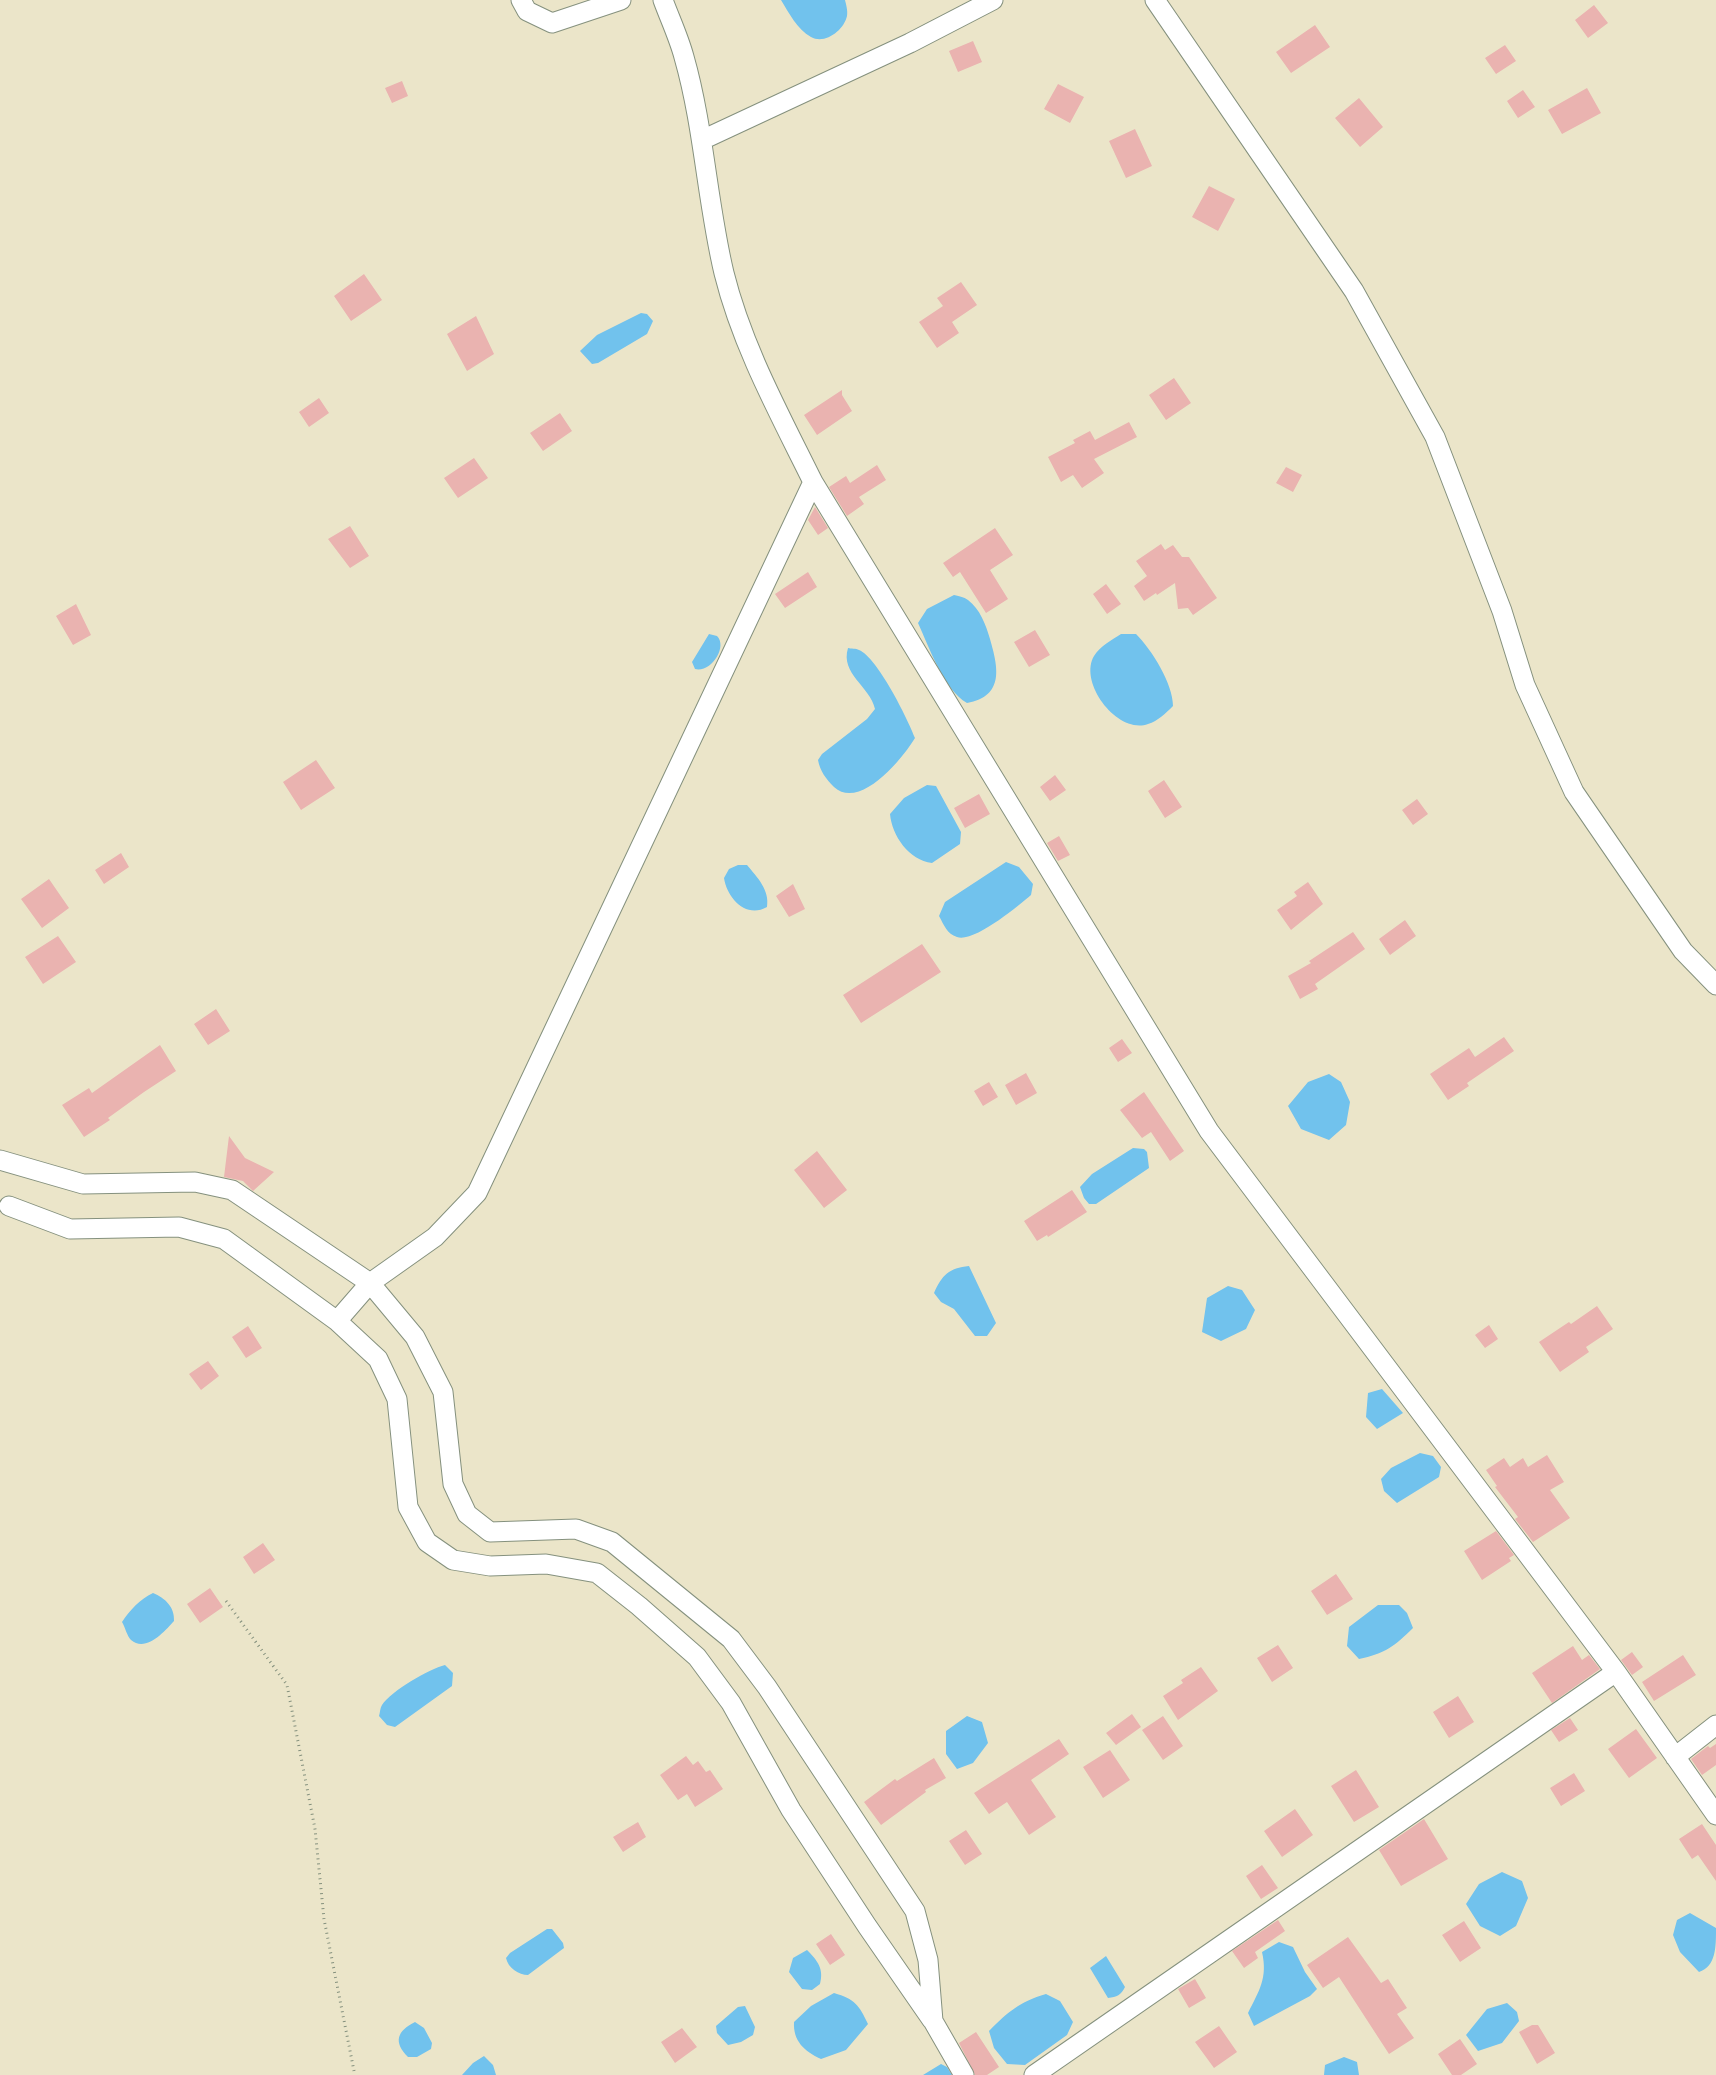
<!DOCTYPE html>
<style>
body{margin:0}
canvas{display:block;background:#ebe5c9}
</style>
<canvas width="1716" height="2075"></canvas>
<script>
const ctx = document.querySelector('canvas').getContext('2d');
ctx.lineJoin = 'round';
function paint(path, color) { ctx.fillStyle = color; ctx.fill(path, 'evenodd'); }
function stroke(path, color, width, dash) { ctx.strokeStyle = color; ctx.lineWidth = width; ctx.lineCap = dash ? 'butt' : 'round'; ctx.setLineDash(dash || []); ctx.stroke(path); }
const water = new Path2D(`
 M 781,0 L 845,0 C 846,4 848,11 847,16 C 844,30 825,45 811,37 C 797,29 789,13 781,0 Z
 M 641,313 L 647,314 L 653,321 L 647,334 L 598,363 L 592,364 L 580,351 L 597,335 Z
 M 954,595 C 958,596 964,597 968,600 C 980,609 986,625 990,639 C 998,667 1005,696 967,703 C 944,690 929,647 918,623 L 927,609 Z
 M 709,634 L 717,636 C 728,647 711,673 695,669 L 692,662 Z
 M 1121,634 L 1136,634 C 1152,650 1173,684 1173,706 C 1166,713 1158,721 1148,724 C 1118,735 1078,683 1094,656 C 1100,646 1112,640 1121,634 Z
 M 848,648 C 851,649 856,648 859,650 C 877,657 908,719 915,738 C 903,758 860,811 834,787 C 826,779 820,771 818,760 L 822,754 L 867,719 L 875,709 C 870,686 840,674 848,648 Z
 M 927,785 L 936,786 L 961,832 L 960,844 L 932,863 C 909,860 892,836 890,814 L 904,798 Z
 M 1006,862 L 1019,867 L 1033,884 L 1031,895 C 1018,906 974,943 957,937 C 947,934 944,925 939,916 L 945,902 Z
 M 738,865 L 747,865 C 757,877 770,890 767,907 C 746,919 727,898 724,878 L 729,869 Z
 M 1329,1074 L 1341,1082 L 1350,1102 L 1346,1125 L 1329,1140 L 1301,1129 L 1288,1106 L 1308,1082 Z
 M 1133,1148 L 1144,1149 L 1147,1152 L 1149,1168 L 1096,1204 L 1089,1204 L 1084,1198 L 1080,1187 L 1092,1174 Z
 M 969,1266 L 996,1323 L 987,1336 L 975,1336 L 954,1309 L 941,1302 L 934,1293 C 942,1275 949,1268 969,1266 Z
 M 1228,1286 L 1242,1290 L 1255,1310 L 1246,1329 L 1221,1341 L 1202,1332 L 1207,1298 Z
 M 1382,1389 L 1403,1413 L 1377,1429 L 1366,1417 L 1368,1393 Z
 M 1420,1453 L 1433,1456 L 1441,1467 L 1439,1477 L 1397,1503 L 1384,1491 L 1381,1479 L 1391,1468 Z
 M 153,1593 C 165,1598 175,1607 174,1621 C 165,1631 146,1653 131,1640 C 127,1636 125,1627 122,1622 C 130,1610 140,1599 153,1593 Z
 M 1378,1605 L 1399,1605 L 1407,1613 L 1413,1628 C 1395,1646 1384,1654 1359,1659 L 1347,1646 L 1349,1627 Z
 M 445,1665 L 453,1673 L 452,1686 L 395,1727 L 387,1725 L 379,1716 C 380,1713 380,1708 382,1705 C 391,1691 429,1669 445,1665 Z
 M 967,1716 L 982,1722 L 988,1743 L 973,1763 L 957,1769 L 946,1754 L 946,1731 Z
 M 1502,1872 L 1522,1881 L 1528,1898 L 1516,1926 L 1500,1936 L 1480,1926 L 1466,1904 L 1479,1884 Z
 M 1690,1913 L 1716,1928 C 1716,1948 1716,1966 1699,1972 L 1680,1952 L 1673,1935 L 1677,1920 Z
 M 547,1929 L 552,1929 L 563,1943 L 564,1948 L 528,1975 C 519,1975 508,1968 506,1958 L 510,1953 Z
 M 1279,1942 L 1293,1947 L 1305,1972 L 1317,1989 L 1310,1996 L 1254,2026 L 1248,2013 C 1259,1991 1268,1978 1262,1952 Z
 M 807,1950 C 818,1961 824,1969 820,1984 L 812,1990 L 802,1989 L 789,1972 L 793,1958 Z
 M 1106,1956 L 1125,1987 C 1121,1995 1117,1997 1108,1998 L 1090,1968 Z
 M 834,1993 C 855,1999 859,2005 868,2024 L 846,2050 L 821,2059 C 804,2051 793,2041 794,2022 L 811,2006 Z
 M 1046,1994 L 1060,2001 L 1073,2022 L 1067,2035 L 1025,2065 L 1007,2064 L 994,2048 L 989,2031 C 1008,2012 1019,2002 1046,1994 Z
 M 1507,2003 L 1517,2012 L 1519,2021 L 1502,2043 L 1478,2051 L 1466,2035 L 1487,2009 Z
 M 745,2006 L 755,2027 L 753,2035 L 741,2042 L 728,2045 L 717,2033 L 716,2026 L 738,2007 Z
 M 415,2022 L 424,2028 L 432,2043 L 431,2049 L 417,2057 L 408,2057 C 393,2042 397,2031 415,2022 Z
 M 484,2056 L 493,2065 L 496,2075 L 462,2075 L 473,2063 Z
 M 1344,2057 L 1357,2062 L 1359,2075 L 1324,2075 L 1325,2065 Z
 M 941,2064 L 947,2067 L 952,2075 L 923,2075 Z`);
const building = new Path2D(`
 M 1594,5 L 1608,23 L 1588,38 L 1575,20 Z
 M 1315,25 L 1330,47 L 1291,73 L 1276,52 Z
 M 973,41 L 982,62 L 958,72 L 949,51 Z
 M 1505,45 L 1516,61 L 1496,74 L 1485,58 Z
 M 402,81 L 408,96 L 392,103 L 385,88 Z
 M 1058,84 L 1084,97 L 1070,123 L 1044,109 Z
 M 1587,88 L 1601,113 L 1562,134 L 1548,110 Z
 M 1523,90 L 1535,107 L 1518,118 L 1507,101 Z
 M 1359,98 L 1383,127 L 1360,147 L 1335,118 Z
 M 1135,129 L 1152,166 L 1126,178 L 1109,141 Z
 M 1209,186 L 1235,199 L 1218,231 L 1192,217 Z
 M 364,274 L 382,300 L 351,321 L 334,296 Z
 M 961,282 L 977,305 L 952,322 L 959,333 L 937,348 L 919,322 L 943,306 L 937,298 Z
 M 476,316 L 494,354 L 467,371 L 447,334 Z
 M 1174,378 L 1191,403 L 1166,420 L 1149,395 Z
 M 842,390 L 842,395 L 852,411 L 817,435 L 804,415 Z
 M 319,398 L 329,413 L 309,427 L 299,412 Z
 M 560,413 L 572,431 L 543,451 L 530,433 Z
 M 1129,422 L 1137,437 L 1094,459 L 1104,473 L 1082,488 L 1073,475 L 1061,482 L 1048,457 L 1075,443 L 1073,440 L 1090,431 L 1095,440 Z
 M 474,458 L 488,478 L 458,498 L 444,478 Z
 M 877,465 L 886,480 L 859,497 L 864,504 L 847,516 L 829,487 L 846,476 L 850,483 Z
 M 1286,467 L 1302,475 L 1293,492 L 1276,483 Z
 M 815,507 L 828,528 L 818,535 L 808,520 Z
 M 350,526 L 369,556 L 350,568 L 328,539 Z
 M 995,528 L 1013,555 L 990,570 L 1008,599 L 986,613 L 960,572 L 953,577 L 943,563 Z
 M 1161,544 L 1165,550 L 1173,545 L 1182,557 L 1189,557 L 1217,598 L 1193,615 L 1188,608 L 1178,609 L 1175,583 L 1157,595 L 1156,593 L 1144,601 L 1134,586 L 1147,576 L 1136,561 Z
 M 808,572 L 817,587 L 785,608 L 775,594 Z
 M 1106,584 L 1121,604 L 1107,614 L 1093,594 Z
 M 76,604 L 91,635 L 73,645 L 56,616 Z
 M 1035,630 L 1050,655 L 1029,667 L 1014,642 Z
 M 316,760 L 335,788 L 301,810 L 283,782 Z
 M 1055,775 L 1066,790 L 1050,801 L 1040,787 Z
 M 1164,780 L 1182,807 L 1165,818 L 1148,791 Z
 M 979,794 L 990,814 L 965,828 L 954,808 Z
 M 1417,799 L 1428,814 L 1413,825 L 1402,810 Z
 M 1059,836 L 1070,855 L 1058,861 L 1047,843 Z
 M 121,853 L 129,867 L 104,884 L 95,870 Z
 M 49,879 L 69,908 L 42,928 L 21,899 Z
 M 1308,882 L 1323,904 L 1291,930 L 1277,910 L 1297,896 L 1294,892 Z
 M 793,884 L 805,909 L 789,917 L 776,896 Z
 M 1405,920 L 1416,936 L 1390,955 L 1379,939 Z
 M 1353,932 L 1365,949 L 1315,984 L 1318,989 L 1300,999 L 1288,976 L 1311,963 L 1309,961 Z
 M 58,936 L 76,962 L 43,984 L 25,957 Z
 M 922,944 L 941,972 L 861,1023 L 843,995 Z
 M 216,1009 L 230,1031 L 208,1045 L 194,1024 Z
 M 1504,1037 L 1514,1051 L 1467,1083 L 1469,1086 L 1448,1100 L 1430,1074 L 1469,1048 L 1475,1057 Z
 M 1122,1039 L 1132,1053 L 1118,1062 L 1109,1048 Z
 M 160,1045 L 176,1071 L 144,1092 L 108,1118 L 110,1120 L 84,1137 L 62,1105 L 89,1088 L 92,1093 Z
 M 1026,1073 L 1037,1093 L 1016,1105 L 1005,1085 Z
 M 989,1082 L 998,1097 L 983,1106 L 974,1091 Z
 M 1144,1092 L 1184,1151 L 1170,1161 L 1151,1132 L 1142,1138 L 1120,1110 Z
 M 229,1136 L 245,1158 L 274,1172 L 253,1191 L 243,1181 L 224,1177 Z
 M 817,1151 L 847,1190 L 824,1208 L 794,1170 Z
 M 1072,1190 L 1087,1212 L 1048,1237 L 1047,1235 L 1037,1241 L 1024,1221 Z
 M 1597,1306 L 1613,1329 L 1586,1347 L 1589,1352 L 1560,1372 L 1539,1342 L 1569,1322 L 1571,1324 Z
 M 1489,1325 L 1498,1339 L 1485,1348 L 1475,1335 Z
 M 248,1326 L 262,1348 L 246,1358 L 232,1337 Z
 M 208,1361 L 219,1376 L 201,1390 L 189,1374 Z
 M 1547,1455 L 1564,1482 L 1550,1490 L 1570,1518 L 1533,1542 L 1515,1519 L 1518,1517 L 1495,1487 L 1497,1486 L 1486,1470 L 1504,1458 L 1510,1467 L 1523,1458 L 1528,1467 Z
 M 1496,1531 L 1514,1555 L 1509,1558 L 1511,1561 L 1482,1580 L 1464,1551 Z
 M 263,1543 L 275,1560 L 254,1574 L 243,1557 Z
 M 1336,1574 L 1353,1599 L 1327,1615 L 1311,1591 Z
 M 210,1588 L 223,1607 L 200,1623 L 187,1604 Z
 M 1278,1645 L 1293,1668 L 1272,1682 L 1257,1658 Z
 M 1573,1646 L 1582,1660 L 1589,1655 L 1600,1669 L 1552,1703 L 1532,1673 Z
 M 1632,1652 L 1643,1667 L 1632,1675 L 1621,1660 Z
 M 1683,1655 L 1696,1675 L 1654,1701 L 1642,1682 Z
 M 1201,1667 L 1218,1691 L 1178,1720 L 1163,1696 L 1183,1683 L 1181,1680 Z
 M 1458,1696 L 1474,1722 L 1449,1738 L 1433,1712 Z
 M 1132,1714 L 1141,1727 L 1116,1745 L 1106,1733 Z
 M 1163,1716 L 1183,1746 L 1163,1760 L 1142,1730 Z
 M 1570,1718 L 1578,1730 L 1559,1742 L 1551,1730 Z
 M 1636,1729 L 1657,1758 L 1629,1778 L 1608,1749 Z
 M 1059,1739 L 1069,1754 L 1031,1780 L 1056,1817 L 1029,1835 L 1007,1802 L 989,1814 L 974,1793 Z
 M 1716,1744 L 1716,1765 L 1702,1775 L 1691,1759 L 1708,1746 L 1710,1748 Z
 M 1110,1750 L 1130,1780 L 1103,1798 L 1083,1767 Z
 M 686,1756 L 693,1765 L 698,1761 L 706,1772 L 710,1770 L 723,1789 L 695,1807 L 687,1794 L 678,1800 L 660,1775 Z
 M 934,1758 L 946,1778 L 925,1790 L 926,1792 L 881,1825 L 864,1802 L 895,1779 L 897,1781 Z
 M 1356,1770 L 1379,1807 L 1354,1822 L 1331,1786 Z
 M 1574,1773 L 1585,1791 L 1561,1806 L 1550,1788 Z
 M 1295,1809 L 1313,1835 L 1282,1857 L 1264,1831 Z
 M 1424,1819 L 1448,1859 L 1401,1886 L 1379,1850 Z
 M 638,1822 L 646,1837 L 623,1852 L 613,1837 Z
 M 1702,1824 L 1716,1845 L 1716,1881 L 1698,1855 L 1692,1859 L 1679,1839 Z
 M 966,1830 L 982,1854 L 965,1865 L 949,1841 Z
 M 1262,1865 L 1278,1888 L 1261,1899 L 1246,1876 Z
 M 1278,1920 L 1285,1931 L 1255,1952 L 1258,1958 L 1244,1968 L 1232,1951 Z
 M 1464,1921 L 1481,1948 L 1460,1962 L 1442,1935 Z
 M 831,1934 L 845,1955 L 830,1965 L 816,1944 Z
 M 1348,1937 L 1381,1983 L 1388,1979 L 1407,2008 L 1397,2014 L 1414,2038 L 1389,2054 L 1339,1977 L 1323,1988 L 1307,1965 Z
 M 1195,1979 L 1206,1998 L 1189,2008 L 1178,1989 Z
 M 1532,2025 L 1538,2025 L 1555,2053 L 1537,2064 L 1519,2032 Z
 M 1219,2026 L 1237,2052 L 1214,2068 L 1195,2042 Z
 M 682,2028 L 697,2047 L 675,2063 L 661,2042 Z
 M 976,2032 L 999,2067 L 987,2075 L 975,2075 L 959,2043 Z
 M 1460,2039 L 1477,2064 L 1461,2075 L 1452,2075 L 1438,2054 Z`);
const path = new Path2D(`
 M 226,1601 L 287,1685 L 315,1829 L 324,1919 L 354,2071`);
const minor = new Path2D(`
 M 521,0 L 527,11 L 552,23 L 621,0
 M 663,0 C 670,19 679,38 684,57 C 704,127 707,202 724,273 C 742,346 780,415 813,482 L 1209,1131 L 1616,1672 L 1716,1815
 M 1155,0 L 1354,291 L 1435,437 L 1502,611 L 1525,685 L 1574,792 L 1683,951 L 1716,985
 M 702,140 L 910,43 L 993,0
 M 0,1160 L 83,1184 L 195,1182 L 232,1190 L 370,1283 L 415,1337 L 443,1392 L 453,1484 L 467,1514 L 490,1532 L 576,1529 L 612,1542 L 731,1639 L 767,1687 L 915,1911 L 928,1960 L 933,2021 L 964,2075
 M 9,1206 L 70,1229 L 179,1227 L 224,1239 L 337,1321 L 378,1359 L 397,1399 L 408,1507 L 427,1542 L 453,1560 L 490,1566 L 546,1564 L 597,1573 L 639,1606 L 697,1657 L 731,1703 L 791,1810 L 867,1926 L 932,2020
 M 337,1321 L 370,1283 L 435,1237 L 477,1193 L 813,482
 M 1675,1757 L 1716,1725
 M 1034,2075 L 1616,1672`);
paint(water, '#71c2ed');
paint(building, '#eab3b0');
stroke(minor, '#85917e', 21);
stroke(path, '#85917e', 3, [1, 4]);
stroke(minor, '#fff', 19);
</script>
